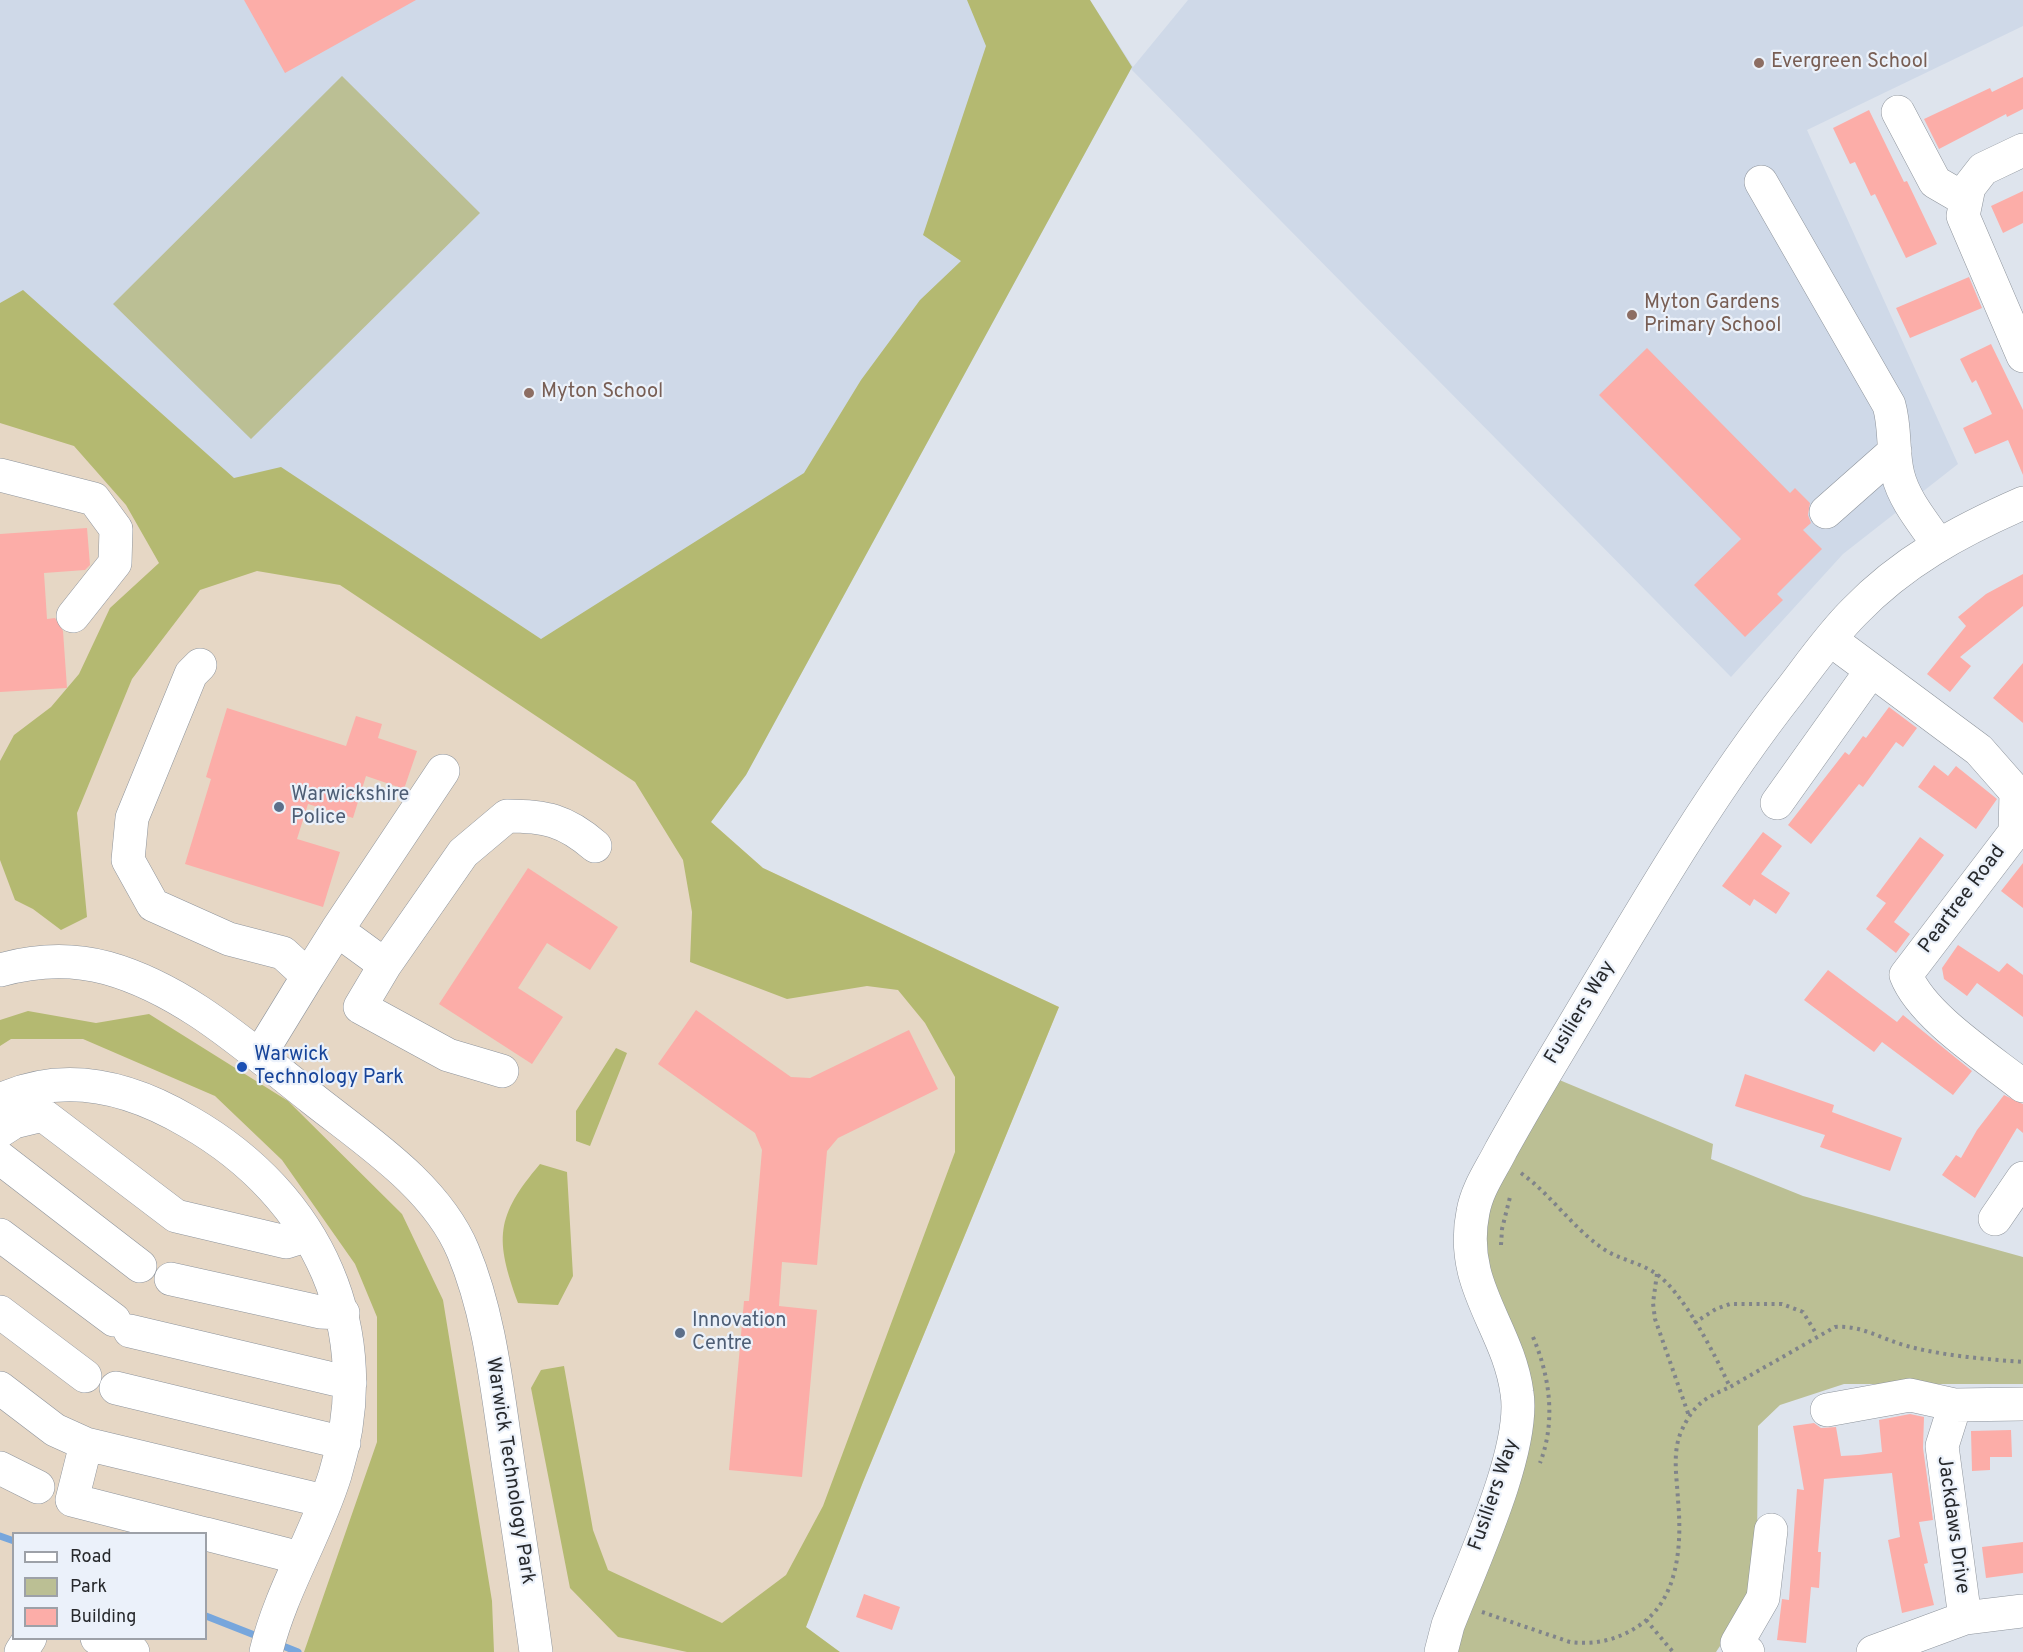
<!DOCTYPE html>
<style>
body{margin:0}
#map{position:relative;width:2023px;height:1652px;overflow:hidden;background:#dee4ed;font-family:Overpass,sans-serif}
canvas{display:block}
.legend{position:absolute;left:12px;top:1532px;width:195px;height:108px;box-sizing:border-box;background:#ebf1fa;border:2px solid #9da1a8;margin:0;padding:8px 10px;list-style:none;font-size:18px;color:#27292c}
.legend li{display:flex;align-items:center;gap:12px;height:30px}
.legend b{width:30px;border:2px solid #9da1a8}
</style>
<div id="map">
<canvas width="2023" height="1652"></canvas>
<ul class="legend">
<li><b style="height:8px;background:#fff"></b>Road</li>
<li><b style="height:16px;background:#bbbf94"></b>Park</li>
<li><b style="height:16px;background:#fcada8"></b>Building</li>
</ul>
</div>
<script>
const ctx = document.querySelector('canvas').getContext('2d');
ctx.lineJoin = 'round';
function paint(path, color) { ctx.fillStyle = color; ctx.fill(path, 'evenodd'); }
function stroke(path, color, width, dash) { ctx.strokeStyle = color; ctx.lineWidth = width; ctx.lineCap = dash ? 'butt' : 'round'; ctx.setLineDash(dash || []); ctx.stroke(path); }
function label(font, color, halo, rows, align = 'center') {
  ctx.font = font + ' Overpass,sans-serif'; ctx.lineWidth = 4.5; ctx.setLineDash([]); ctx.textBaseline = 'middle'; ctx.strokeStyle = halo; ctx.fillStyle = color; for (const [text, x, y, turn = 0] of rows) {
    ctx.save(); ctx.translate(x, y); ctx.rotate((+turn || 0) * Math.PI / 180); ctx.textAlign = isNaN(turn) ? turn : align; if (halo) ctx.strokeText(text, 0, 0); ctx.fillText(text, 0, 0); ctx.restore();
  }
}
const commercial = new Path2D(`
 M 0,303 L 284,488 L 711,822 L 763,868 L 1059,1007 L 863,1482 L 796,1652 L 0,1652 ZM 14,1534 L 206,1534 L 206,1638 L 14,1638 Z`);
const built = new Path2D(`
 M 0,0 L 1090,0 L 1133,67 L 1188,0 L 2023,0 L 2023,26 L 1807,130 L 1958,464 L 1843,554 L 1731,677 L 1131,69 L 746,775 L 711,822 L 284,488 L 240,529 L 0,303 Z`);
const green = new Path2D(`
 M 342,76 L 480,213 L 251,439 L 113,304 Z
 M 1545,1074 L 1713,1144 L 1711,1159 L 1803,1196 L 2023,1257 L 2023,1384 L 1844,1384 L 1780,1405 L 1758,1426 L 1757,1550 L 1752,1598 L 1716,1652 L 1441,1652 L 1518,1423 L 1471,1242 Z`);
const forest = new Path2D(`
 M 967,0 L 1090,0 L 1132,67 L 746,775 L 711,822 L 763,868 L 1059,1007 L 863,1482 L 806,1627 L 840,1652 L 687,1652 L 618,1637 L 570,1588 L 531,1388 L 541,1370 L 564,1366 L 593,1530 L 608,1570 L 722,1623 L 786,1575 L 823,1506 L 955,1152 L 955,1077 L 925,1023 L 898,990 L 867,986 L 787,999 L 690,962 L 692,912 L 683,860 L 635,782 L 340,585 L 257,571 L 200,590 L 132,679 L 77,813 L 87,917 L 61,930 L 33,909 L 15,900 L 0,860 L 0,761 L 14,735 L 51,707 L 79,674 L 110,608 L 159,563 L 126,505 L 74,446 L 0,423 L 0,303 L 23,290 L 234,478 L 281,467 L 541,639 L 804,473 L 861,380 L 920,300 L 961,261 L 923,235 L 986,46 Z
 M 28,1011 L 96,1023 L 149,1014 L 288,1101 L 402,1214 L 443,1300 L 492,1601 L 494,1652 L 304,1652 L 377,1442 L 377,1317 L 355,1264 L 282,1160 L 215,1096 L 83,1039 L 11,1039 L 0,1046 L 0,1020 Z
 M 616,1048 L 627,1053 L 590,1146 L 576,1141 L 576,1111 Z
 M 540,1164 L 567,1172 L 573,1276 L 558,1305 L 518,1303 C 495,1239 495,1217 540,1164 Z`);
const stream = new Path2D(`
 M 0,1536 L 14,1541
 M 206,1616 L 262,1638
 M 278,1644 L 298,1652`);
const building = new Path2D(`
 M 244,0 L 416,0 L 285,73 Z
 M 2023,77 L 2023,109 L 2007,117 L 2006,114 L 1939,149 L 1924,119 L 1990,88 L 1992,92 Z
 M 1869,110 L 1904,182 L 1907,181 L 1937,244 L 1906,258 L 1875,194 L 1871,196 L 1855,162 L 1850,164 L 1833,128 Z
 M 2023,191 L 2023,223 L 2003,233 L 1991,206 Z
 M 1969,277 L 1982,308 L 1910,338 L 1896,308 Z
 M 1991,344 L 2023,410 L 2023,475 L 2008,440 L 1975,454 L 1963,428 L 1992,414 L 1976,380 L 1972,383 L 1960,359 Z
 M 1647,348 L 1790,493 L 1795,488 L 1810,503 L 1808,515 L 1811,523 L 1803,530 L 1822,549 L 1777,594 L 1783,600 L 1745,637 L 1694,585 L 1741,539 L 1599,395 Z
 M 87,528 L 90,565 L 85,570 L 44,573 L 47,619 L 55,618 L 63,631 L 67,688 L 0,692 L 0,534 Z
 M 2023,574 L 2023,606 L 1960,657 L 1971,666 L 1950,692 L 1927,674 L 1966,626 L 1958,617 L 1986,594 Z
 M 2023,663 L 2023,723 L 1993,698 Z
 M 1889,707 L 1917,728 L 1903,747 L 1896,742 L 1863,787 L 1859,784 L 1811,844 L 1788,825 L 1845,752 L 1849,755 L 1863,736 L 1866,738 Z
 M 227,708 L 346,746 L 356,716 L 382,724 L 378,738 L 417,751 L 404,789 L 366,776 L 353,818 L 308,804 L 297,839 L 340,852 L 323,907 L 185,864 L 211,779 L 206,777 Z
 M 1934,765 L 1948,776 L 1956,766 L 1997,799 L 1976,829 L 1918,787 Z
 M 1763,832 L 1782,846 L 1761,874 L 1790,893 L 1776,914 L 1754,899 L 1750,906 L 1722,886 Z
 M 1920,837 L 1944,855 L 1894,922 L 1910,934 L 1896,953 L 1866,929 L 1886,903 L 1876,896 Z
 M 2023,863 L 2023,908 L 2001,891 Z
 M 528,868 L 618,927 L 590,970 L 547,943 L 518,988 L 563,1017 L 532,1064 L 439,1004 Z
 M 1958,945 L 1999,972 L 2007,963 L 2023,975 L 2023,1017 L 1977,983 L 1967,996 L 1944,979 L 1942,968 Z
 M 1828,970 L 1897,1022 L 1903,1015 L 1972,1071 L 1953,1095 L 1882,1042 L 1874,1052 L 1804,1000 Z
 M 696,1010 L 791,1077 L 810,1078 L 909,1030 L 938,1089 L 838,1138 L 827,1151 L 817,1265 L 782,1262 L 779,1306 L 817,1310 L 802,1477 L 729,1470 L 744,1301 L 749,1301 L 762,1150 L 755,1133 L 658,1064 Z
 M 1745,1074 L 1834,1105 L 1832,1112 L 1902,1138 L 1890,1171 L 1820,1147 L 1825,1135 L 1735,1106 Z
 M 2004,1095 L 2023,1104 L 2023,1133 L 2017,1128 L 1975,1198 L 1942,1175 L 1956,1155 L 1961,1158 L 1977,1130 Z
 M 1910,1414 L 1924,1417 L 1923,1448 L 1933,1520 L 1919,1522 L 1928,1563 L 1924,1564 L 1934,1605 L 1902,1613 L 1888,1540 L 1900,1537 L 1892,1473 L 1824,1479 L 1818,1552 L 1821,1552 L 1819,1588 L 1811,1587 L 1806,1643 L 1777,1640 L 1782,1599 L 1789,1600 L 1797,1489 L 1804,1490 L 1793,1426 L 1814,1423 L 1821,1428 L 1836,1427 L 1841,1456 L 1859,1455 L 1882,1452 L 1879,1420 Z
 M 2011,1430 L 2012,1457 L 1990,1457 L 1990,1470 L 1972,1471 L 1971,1431 Z
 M 2023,1542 L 2023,1573 L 1986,1578 L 1982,1547 Z
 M 864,1594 L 900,1607 L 892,1630 L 856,1617 Z`);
const path = new Path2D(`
 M 1521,1173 C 1550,1194 1570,1224 1598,1245 C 1615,1259 1637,1261 1655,1273 C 1683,1291 1716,1357 1730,1387 L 1835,1327 C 1862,1325 1881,1339 1907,1346 C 1944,1356 1985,1359 2023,1362
 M 1501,1245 L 1502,1229 L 1510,1197
 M 1657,1274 L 1653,1303 L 1655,1319 L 1689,1416
 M 1694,1323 L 1716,1309 L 1730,1304 L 1782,1304 L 1803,1312 L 1817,1335
 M 1533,1337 C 1550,1377 1556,1421 1540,1463
 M 1482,1612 L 1570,1642 C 1596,1645 1618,1640 1640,1625 C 1679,1598 1682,1544 1678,1500 C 1677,1478 1672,1453 1681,1432 C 1693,1405 1704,1398 1730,1387
 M 1646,1620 L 1673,1652`);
const minor = new Path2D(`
 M 1898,112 L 1935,182 L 1966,200
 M 2023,150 L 1983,169 L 1969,187 L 1963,216 L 2023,356
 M 1761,182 L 1889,405 C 1896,429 1892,452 1898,475 C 1904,500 1924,523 1938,544
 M 0,475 L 94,499 L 116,529 L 115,563 L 73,616
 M 1826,512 L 1895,451
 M 1831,640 L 1979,750 L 2016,792 L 2015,832 L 1906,975 C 1922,1016 1988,1058 2023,1086
 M 200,665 L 191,674 L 132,818 L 128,860 L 153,905 L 229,939 L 283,953 L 308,976 L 259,1056
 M 1777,803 L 1871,671
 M 337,930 L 443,771
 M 385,965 L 360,1007 L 448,1055 L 502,1071
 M 0,970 C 36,960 70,958 107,968 C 186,990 249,1049 313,1099 C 366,1141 436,1186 463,1251 C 489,1313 496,1381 506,1448 C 516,1516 527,1584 536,1652
 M 308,976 L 337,930 L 385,965 L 463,853 L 507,816 C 545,816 565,820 595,846
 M 0,1100 C 65,1070 130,1087 189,1122 C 318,1196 380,1330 335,1475 C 316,1536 281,1590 266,1652
 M 0,1131 L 14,1122 L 43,1115 L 176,1216 L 286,1242 L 308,1235
 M 0,1158 L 140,1266
 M 1995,1219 L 2023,1178
 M 0,1235 L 114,1320
 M 171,1279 L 320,1312 L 343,1313
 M 0,1312 L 85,1376
 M 130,1331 L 350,1383
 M 0,1388 L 55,1430 L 86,1444 L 324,1501
 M 116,1388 L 344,1443
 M 1827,1410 L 1910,1395 L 1955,1405
 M 86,1444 L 72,1500 L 205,1534
 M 0,1468 L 38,1487
 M 206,1534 L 300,1558
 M 1965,1618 L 1942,1446 L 1955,1405 L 2023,1404
 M 97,1638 L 133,1652
 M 21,1652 L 30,1638
 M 1441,1652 L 1448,1625 C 1470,1568 1526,1450 1517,1393 C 1508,1326 1458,1286 1473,1212 C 1477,1189 1491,1170 1501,1150 C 1521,1114 1541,1080 1562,1045 C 1634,925 1703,802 1790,691 C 1810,665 1830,636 1854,612 C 1902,562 1959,531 2023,503
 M 1748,1652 L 1737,1643 L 1763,1598 L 1771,1530
 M 1873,1652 L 1965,1618 L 2023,1611`);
const markers = [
 [1759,63,6,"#8d6e63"],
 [1632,315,6,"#8d6e63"],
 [529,393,6,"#8d6e63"],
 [279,807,6,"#5c6f8a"],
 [242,1067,6,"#1a4fb4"],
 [680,1333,6,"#5c6f8a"]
];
const educationNames = [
 ["Evergreen School",1771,63],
 ["Myton Gardens",1644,304],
 ["Primary School",1644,327],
 ["Myton School",541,393]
];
const serviceNames = [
 ["Warwickshire",291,796],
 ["Police",291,819],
 ["Innovation",692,1322],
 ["Centre",692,1345]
];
const streetNames = [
 ["Peartree Road",1963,900,-53],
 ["Fusiliers Way",1581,1013,-59],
 ["Warwick Technology Park",509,1471,81],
 ["Fusiliers Way",1495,1495,-71],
 ["Jackdaws Drive",1952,1525,82]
];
const transitNames = [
 ["Warwick",254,1056],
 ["Technology Park",254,1079]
];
paint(commercial, '#e6d7c5');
paint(built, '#cfd9e8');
paint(green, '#bbbf94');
paint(forest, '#b4b971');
stroke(stream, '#77a6dc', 7);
paint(building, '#fcada8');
stroke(minor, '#8e949c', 34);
stroke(path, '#80848a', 4, [3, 4.5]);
stroke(minor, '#fff', 33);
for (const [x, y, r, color] of markers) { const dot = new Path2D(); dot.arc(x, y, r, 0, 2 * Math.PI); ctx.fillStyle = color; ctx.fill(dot); stroke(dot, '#ebf1fa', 2); }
label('20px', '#785e54', '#ebf1fa', educationNames, 'left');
label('20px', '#4e5e75', '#ebf1fa', serviceNames, 'left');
label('20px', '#27292c', '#ebf1fa', streetNames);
label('20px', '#164399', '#ebf1fa', transitNames, 'left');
</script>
